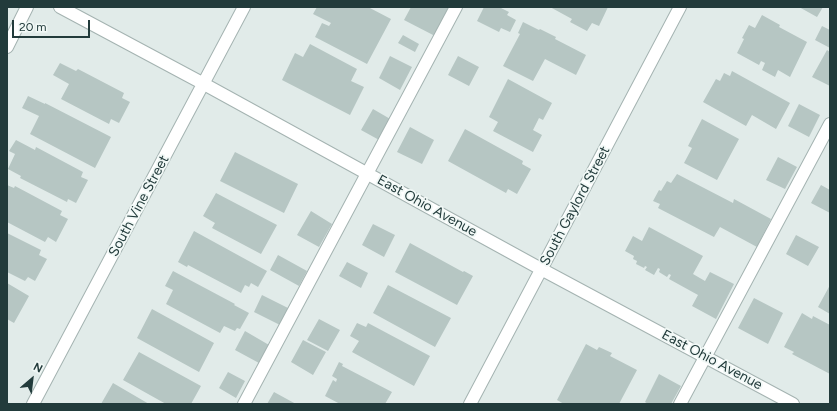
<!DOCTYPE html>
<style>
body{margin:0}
#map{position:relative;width:837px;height:411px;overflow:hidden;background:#e1ebe9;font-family:Figtree,sans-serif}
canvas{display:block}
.frame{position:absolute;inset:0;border:8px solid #223b3b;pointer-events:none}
.north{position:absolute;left:12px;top:359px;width:40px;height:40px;-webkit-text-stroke:3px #f1f8f6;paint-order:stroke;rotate:28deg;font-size:11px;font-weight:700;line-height:16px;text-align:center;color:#223b3b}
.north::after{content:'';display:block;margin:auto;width:14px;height:18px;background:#223b3b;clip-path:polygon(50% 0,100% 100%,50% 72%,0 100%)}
.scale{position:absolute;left:12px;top:20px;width:78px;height:18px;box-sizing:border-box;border:2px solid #223b3b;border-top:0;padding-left:5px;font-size:12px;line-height:14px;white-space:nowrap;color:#223b3b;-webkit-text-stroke:3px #f1f8f6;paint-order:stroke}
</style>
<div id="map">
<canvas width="837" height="411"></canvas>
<div class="frame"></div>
<div class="north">N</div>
<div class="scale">20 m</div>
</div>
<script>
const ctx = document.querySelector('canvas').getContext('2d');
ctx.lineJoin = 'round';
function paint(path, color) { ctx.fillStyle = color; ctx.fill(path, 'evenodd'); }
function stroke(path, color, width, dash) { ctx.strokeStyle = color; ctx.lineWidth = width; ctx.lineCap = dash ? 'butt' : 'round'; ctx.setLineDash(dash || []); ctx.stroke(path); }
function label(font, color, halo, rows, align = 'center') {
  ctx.font = font + ' Figtree,sans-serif'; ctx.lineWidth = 3.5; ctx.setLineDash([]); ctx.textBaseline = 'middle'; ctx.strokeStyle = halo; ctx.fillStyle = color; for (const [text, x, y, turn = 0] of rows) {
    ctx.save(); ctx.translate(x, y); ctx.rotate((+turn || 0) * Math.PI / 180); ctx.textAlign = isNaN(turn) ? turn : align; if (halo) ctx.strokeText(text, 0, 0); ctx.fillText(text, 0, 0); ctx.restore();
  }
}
const building = new Path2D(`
 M 317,7 L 368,7 L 391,19 L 367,64 L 315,37 L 322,23 L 329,26 L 331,23 L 313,14 Z
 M 411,7 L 448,7 L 450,8 L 435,36 L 404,20 Z
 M 484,7 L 499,7 L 509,12 L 507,15 L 516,20 L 510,32 L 501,28 L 499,32 L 477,21 Z
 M 550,7 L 608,7 L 599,26 L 592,23 L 587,31 L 570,22 L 572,19 Z
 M 799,7 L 823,7 L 817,17 Z
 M 762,15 L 780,25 L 779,27 L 807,42 L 790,77 L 778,70 L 775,77 L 762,70 L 765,63 L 761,61 L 759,65 L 737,53 L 744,39 L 742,38 L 749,25 L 755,28 Z
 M 523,22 L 539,30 L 540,29 L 556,37 L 555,39 L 586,55 L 576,75 L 545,59 L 533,81 L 503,66 L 520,34 L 518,33 Z
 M 822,26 L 830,30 L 830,48 L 815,40 Z
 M 403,35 L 419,44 L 415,52 L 398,43 Z
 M 310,44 L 357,69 L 351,81 L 364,87 L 350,115 L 282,80 L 295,53 L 303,57 Z
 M 827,50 L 830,52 L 830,86 L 812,77 Z
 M 390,56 L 412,67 L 400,90 L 379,78 Z
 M 458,56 L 479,67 L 469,86 L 448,75 Z
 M 60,63 L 76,71 L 78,69 L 124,93 L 122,98 L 130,102 L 119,123 L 111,119 L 109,124 L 61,99 L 69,84 L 53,75 Z
 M 732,71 L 790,103 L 776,129 L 752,115 L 746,126 L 703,102 L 716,79 L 720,81 L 724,73 L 730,76 Z
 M 508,79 L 552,103 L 543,120 L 539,118 L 533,130 L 542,135 L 533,152 L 493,131 L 498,122 L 489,117 Z
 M 28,96 L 45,104 L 45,103 L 111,137 L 95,168 L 30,134 L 39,116 L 22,108 Z
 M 799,104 L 820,115 L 809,137 L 788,126 Z
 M 373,109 L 392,120 L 381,141 L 361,130 Z
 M 702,119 L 739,139 L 717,180 L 684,163 L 692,148 L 688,146 Z
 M 410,127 L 434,140 L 422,164 L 397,152 Z
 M 465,129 L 523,161 L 522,164 L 531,169 L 517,194 L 508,189 L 506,193 L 448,161 Z
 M 16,140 L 35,150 L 36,147 L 83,172 L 81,177 L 88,180 L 76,203 L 68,199 L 67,202 L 20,178 L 21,176 L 8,169 L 15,154 L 9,151 Z
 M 235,152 L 298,184 L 284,213 L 220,181 Z
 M 778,157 L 797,167 L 785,189 L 766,180 Z
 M 677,174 L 733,203 L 734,199 L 771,219 L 757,247 L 720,227 L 714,237 L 658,208 L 660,204 L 653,201 L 659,190 L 661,191 L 667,181 L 671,183 Z
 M 7,185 L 14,188 L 15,186 L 62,211 L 60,215 L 68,219 L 56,242 L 48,237 L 45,242 L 7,222 Z
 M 821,185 L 830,190 L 830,213 L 811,203 Z
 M 216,193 L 277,225 L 261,254 L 212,228 L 215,223 L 203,216 Z
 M 311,211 L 332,224 L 319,247 L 297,235 Z
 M 373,224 L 395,235 L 384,257 L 362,245 Z
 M 649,227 L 703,256 L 693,274 L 705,281 L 710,272 L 734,284 L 716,319 L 692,306 L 698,295 L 669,279 L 671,275 L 669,274 L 667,277 L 659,272 L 660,269 L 658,268 L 654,275 L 645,270 L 647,267 L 645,266 L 644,268 L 636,264 L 637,261 L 633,259 L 634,256 L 625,251 L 633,236 L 642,241 Z
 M 194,231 L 267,271 L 258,287 L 251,283 L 249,287 L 245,285 L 241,293 L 188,265 L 187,267 L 178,262 Z
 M 7,233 L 41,250 L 39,255 L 47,259 L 35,281 L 28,277 L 25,281 L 7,272 Z
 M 796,235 L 819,247 L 808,266 L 786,254 Z
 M 410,243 L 463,272 L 464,271 L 473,276 L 457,305 L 395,272 Z
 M 278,255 L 307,271 L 299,286 L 270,270 Z
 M 347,262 L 368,273 L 361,288 L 339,276 Z
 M 173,271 L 235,304 L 234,305 L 249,313 L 240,329 L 237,328 L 235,331 L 224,326 L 220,333 L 166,304 L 173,290 L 165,286 Z
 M 7,283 L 29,296 L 14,323 L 7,319 Z
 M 388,285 L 451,318 L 435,347 L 373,313 Z
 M 830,285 L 830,314 L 818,307 Z
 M 262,295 L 288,308 L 280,325 L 254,312 Z
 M 754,298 L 783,313 L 768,344 L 738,328 Z
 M 152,309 L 214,343 L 199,372 L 137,338 Z
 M 802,313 L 812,319 L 813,316 L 830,325 L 830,374 L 792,354 L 794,352 L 784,347 Z
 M 319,319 L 340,330 L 328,351 L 307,340 Z
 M 357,323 L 366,327 L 368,323 L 430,356 L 414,386 L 352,352 L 359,341 L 350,336 Z
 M 245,331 L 269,345 L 259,363 L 235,350 Z
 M 303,340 L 326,352 L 313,375 L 291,362 Z
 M 586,344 L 597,350 L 599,347 L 612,353 L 610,356 L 637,370 L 619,404 L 564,404 L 557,400 Z
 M 139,352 L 201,386 L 191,404 L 166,404 L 123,380 Z
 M 339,362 L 343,364 L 342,366 L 392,392 L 385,404 L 340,404 L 325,396 L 333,380 L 336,382 L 337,379 L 332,376 Z
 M 228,372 L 245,381 L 236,398 L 219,388 Z
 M 659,374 L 681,386 L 671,404 L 648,404 L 645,402 Z
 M 113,383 L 149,404 L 101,404 Z
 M 274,392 L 296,404 L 267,404 Z`);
const minor = new Path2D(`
 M 60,7 L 204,84 L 541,269 L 793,404
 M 7,47 L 27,7
 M 33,404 L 244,7
 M 244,404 L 456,7
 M 470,404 L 680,7
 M 680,404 L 830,124`);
const streetNames = [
 ["South Vine Street",139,206,-62],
 ["East Ohio Avenue",427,206,29],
 ["South Gaylord Street",575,206,-62],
 ["East Ohio Avenue",712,360,28]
];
paint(building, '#b6c6c3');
stroke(minor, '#a4b3b1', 14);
stroke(minor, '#fff', 12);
label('14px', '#223b3b', '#f1f8f6', streetNames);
</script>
